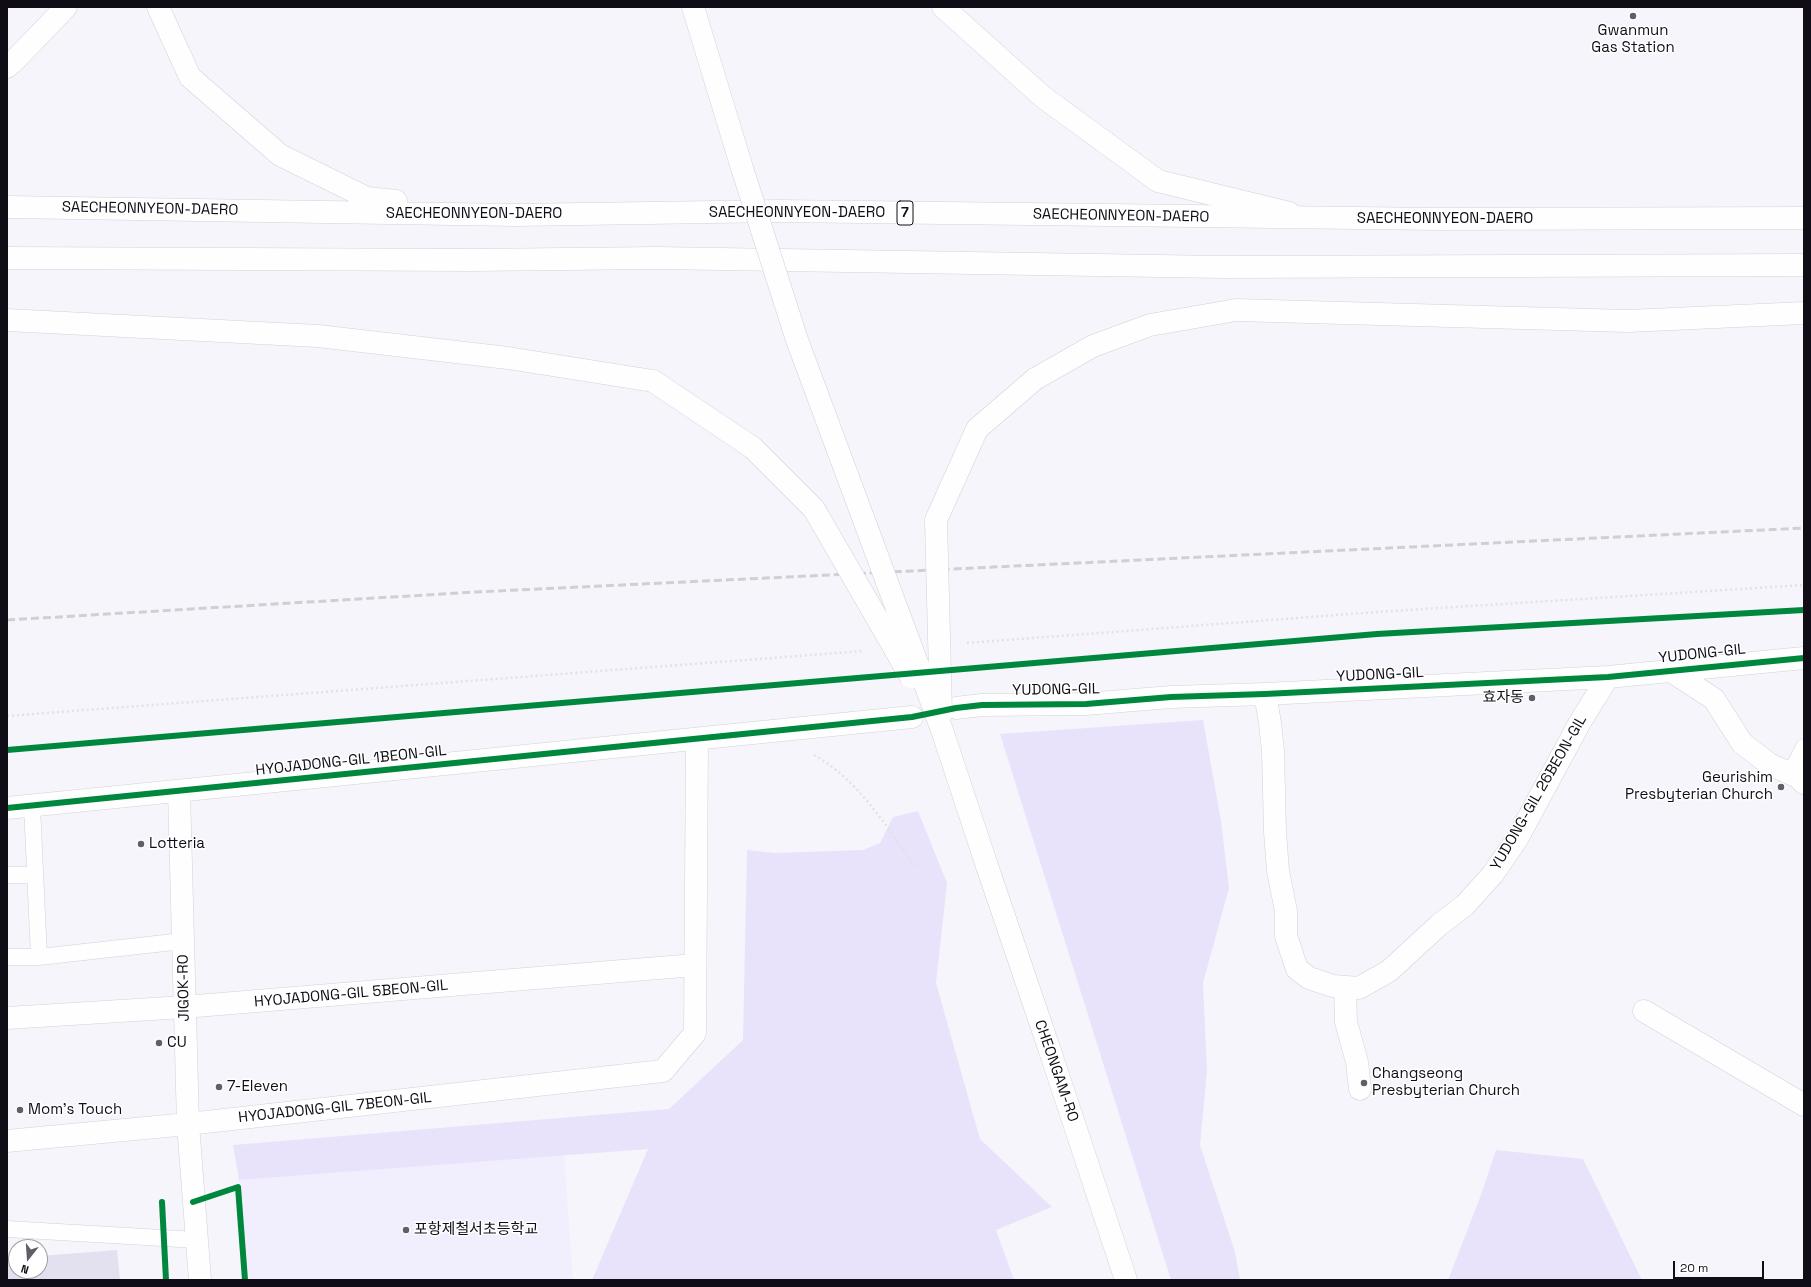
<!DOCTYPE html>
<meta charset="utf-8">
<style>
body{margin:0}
#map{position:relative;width:1811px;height:1287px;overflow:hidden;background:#f6f5fc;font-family:"Space Grotesk",sans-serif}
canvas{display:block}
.frame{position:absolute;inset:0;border:8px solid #100d17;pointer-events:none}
.north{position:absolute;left:8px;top:1239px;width:40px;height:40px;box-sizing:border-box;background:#fff;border:1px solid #9f9ea2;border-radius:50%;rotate:197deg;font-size:11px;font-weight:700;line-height:16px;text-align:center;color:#100d17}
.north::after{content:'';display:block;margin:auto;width:14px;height:18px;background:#605e67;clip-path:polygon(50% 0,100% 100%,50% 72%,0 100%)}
.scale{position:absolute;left:1673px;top:1261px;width:91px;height:18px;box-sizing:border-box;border:2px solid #100d17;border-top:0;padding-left:5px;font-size:12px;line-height:14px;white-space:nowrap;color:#100d17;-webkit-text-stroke:3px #fff;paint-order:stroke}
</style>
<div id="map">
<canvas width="1811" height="1287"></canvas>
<div class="frame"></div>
<div class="north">N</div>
<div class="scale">20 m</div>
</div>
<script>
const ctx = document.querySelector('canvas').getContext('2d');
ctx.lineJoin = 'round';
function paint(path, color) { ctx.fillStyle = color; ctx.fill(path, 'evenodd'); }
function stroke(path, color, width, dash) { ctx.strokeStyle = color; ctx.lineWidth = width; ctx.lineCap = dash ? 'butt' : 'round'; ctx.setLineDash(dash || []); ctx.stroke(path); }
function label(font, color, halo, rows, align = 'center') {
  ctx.font = font + ' "Space Grotesk","Noto Sans KR",sans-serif'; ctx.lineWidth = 3; ctx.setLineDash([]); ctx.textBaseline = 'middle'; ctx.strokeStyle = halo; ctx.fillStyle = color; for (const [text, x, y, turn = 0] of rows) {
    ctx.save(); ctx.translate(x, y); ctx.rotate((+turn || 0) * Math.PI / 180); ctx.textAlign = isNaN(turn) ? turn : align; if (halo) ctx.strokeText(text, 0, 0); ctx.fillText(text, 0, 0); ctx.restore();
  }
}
const built = new Path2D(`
 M 564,1155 L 573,1280 L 249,1280 L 239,1180 Z`);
const green = new Path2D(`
 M 1203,720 L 1221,821 L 1229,888 L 1203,983 L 1207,1071 L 1200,1145 L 1235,1252 L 1240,1280 L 1171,1280 L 1000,734 Z
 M 918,811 L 947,883 L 936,983 L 980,1139 L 1052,1207 L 996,1230 L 1014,1280 L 592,1280 L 648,1149 L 239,1180 L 233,1145 L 669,1109 L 743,1040 L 747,850 L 775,853 L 863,850 L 880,843 L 893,817 Z
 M 1496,1150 L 1583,1159 L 1642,1280 L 1448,1280 L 1481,1195 Z`);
const building = new Path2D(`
 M 117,1250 L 120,1280 L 7,1280 L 7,1258 L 16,1258 L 16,1271 L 40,1271 L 40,1256 Z`);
const path = new Path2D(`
 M 967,643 L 1376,612 L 1804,585
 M 7,716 L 864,651
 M 814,755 C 859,780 887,828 917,869`);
const lane = new Path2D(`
 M 1790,774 L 1804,747
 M 32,806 L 39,957 L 183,941
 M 7,875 L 35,875
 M 7,957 L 39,957
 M 7,1229 L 197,1240`);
const street = new Path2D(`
 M 943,7 L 1043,97 L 1158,181 L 1289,213
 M 1671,671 L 1714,699 L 1742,743 L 1769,764 L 1798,777 L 1804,783
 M 1265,694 L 1270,723 L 1273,751 L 1275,832 L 1278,871 L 1286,911 L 1286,936 L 1297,969 L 1309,978 L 1333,986 L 1359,988 L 1389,971 L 1439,925 L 1465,905 L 1493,874 L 1517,839 L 1579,724 L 1608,677
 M 956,708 L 982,705 L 1086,704 L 1171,697 L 1265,694 L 1608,677 L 1804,658
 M 179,791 L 188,1124 L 200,1280
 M 7,808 L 912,717
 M 1345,988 L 1346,1022 L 1357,1062 L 1360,1089
 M 1644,1011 L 1804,1105
 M 7,1018 L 184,1007 L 695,965
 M 1050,1051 L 1126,1280
 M 7,1141 L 188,1124 L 663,1071 L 695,1033 L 697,739`);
const primary = new Path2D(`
 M 158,7 L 190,77 L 280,155 L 367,198 L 396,201
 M 693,7 L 742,168
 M 7,67 L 12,63 L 66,7
 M 7,207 L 516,215 L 779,211 L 1439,219 L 1804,218
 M 7,258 L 472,260 L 657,258 L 1223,267 L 1804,265
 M 7,320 L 318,336 L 508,358 L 653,381
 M 1035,379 L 1093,346 L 1150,325 L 1236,310 L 1628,321 L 1804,313
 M 986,863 L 1050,1051`);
const rail = new Path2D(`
 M 7,620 L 476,592 L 1804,528`);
const primaryBridge = new Path2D(`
 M 742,168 L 797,340 L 942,730 L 986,863
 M 653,381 L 753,448 L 814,509 L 911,677
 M 941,713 L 936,520 L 977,429 L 1035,379`);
const cycleway = new Path2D(`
 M 7,750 L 1377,634 L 1804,610
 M 7,808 L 912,717 L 956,708 L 982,705 L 1086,704 L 1171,697 L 1265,694 L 1608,677 L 1804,658
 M 162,1202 L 166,1280
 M 193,1202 L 238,1187 L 245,1280`);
const markers = [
 [1633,16,4,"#605e67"],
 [1532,698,4,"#605e67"],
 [1781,787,4,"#605e67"],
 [141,844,4,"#605e67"],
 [159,1043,4,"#605e67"],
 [1364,1083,4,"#605e67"],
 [219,1087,4,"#605e67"],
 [20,1110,4,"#605e67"],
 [406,1230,4,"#605e67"]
];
const shields = [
 [905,213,16]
];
const shieldNames = [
 ["7",905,213]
];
const poiNames = [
 ["Gwanmun",1633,31,"center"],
 ["Gas Station",1633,48,"center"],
 ["효자동",1524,698,"right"],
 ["Geurishim",1773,778,"right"],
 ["Presbyterian Church",1773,795,"right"],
 ["Lotteria",149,844],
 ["CU",167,1043],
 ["Changseong",1372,1074],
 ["Presbyterian Church",1372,1091],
 ["7-Eleven",227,1087],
 ["Mom's Touch",28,1110],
 ["포항제철서초등학교",414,1230]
];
const streetNames = [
 ["SAECHEONNYEON-DAERO",150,209,1],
 ["SAECHEONNYEON-DAERO",797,213],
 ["SAECHEONNYEON-DAERO",474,214],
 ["SAECHEONNYEON-DAERO",1121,216,1],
 ["SAECHEONNYEON-DAERO",1445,219],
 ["YUDONG-GIL",1702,654,-6],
 ["YUDONG-GIL",1380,675,-3],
 ["YUDONG-GIL",1056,690,-1],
 ["HYOJADONG-GIL 1BEON-GIL",351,761,-6],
 ["YUDONG-GIL 26BEON-GIL",1539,793,-60],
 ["JIGOK-RO",184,988,-91],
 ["HYOJADONG-GIL 5BEON-GIL",351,994,-5],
 ["CHEONGAM-RO",1056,1071,71],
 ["HYOJADONG-GIL 7BEON-GIL",335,1108,-6]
];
paint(built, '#f1eefe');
paint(green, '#e8e3fb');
paint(building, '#e3e0f0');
stroke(lane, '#d2d0d9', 17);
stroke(street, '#d2d0d9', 23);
stroke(primary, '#d2d0d9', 23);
stroke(path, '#e2e2e4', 2.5, [2, 3]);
stroke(lane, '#fefeff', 16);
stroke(street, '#fefeff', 22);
stroke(primary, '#fefeff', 22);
stroke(rail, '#d0d0d2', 3, [8, 4]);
stroke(primaryBridge, '#d2d0d9', 23, []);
stroke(primaryBridge, '#fefeff', 22);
stroke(cycleway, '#00873e', 6);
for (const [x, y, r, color] of markers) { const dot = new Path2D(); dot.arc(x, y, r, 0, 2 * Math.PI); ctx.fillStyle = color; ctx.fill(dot); stroke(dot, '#fff', 1.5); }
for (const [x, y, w] of shields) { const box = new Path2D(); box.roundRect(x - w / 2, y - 12, w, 24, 3); ctx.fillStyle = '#fff'; ctx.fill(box); stroke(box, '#100d17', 1); }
label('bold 14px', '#100d17', null, shieldNames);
label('15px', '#100d17', '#fff', poiNames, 'left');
label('15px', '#100d17', '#fff', streetNames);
</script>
